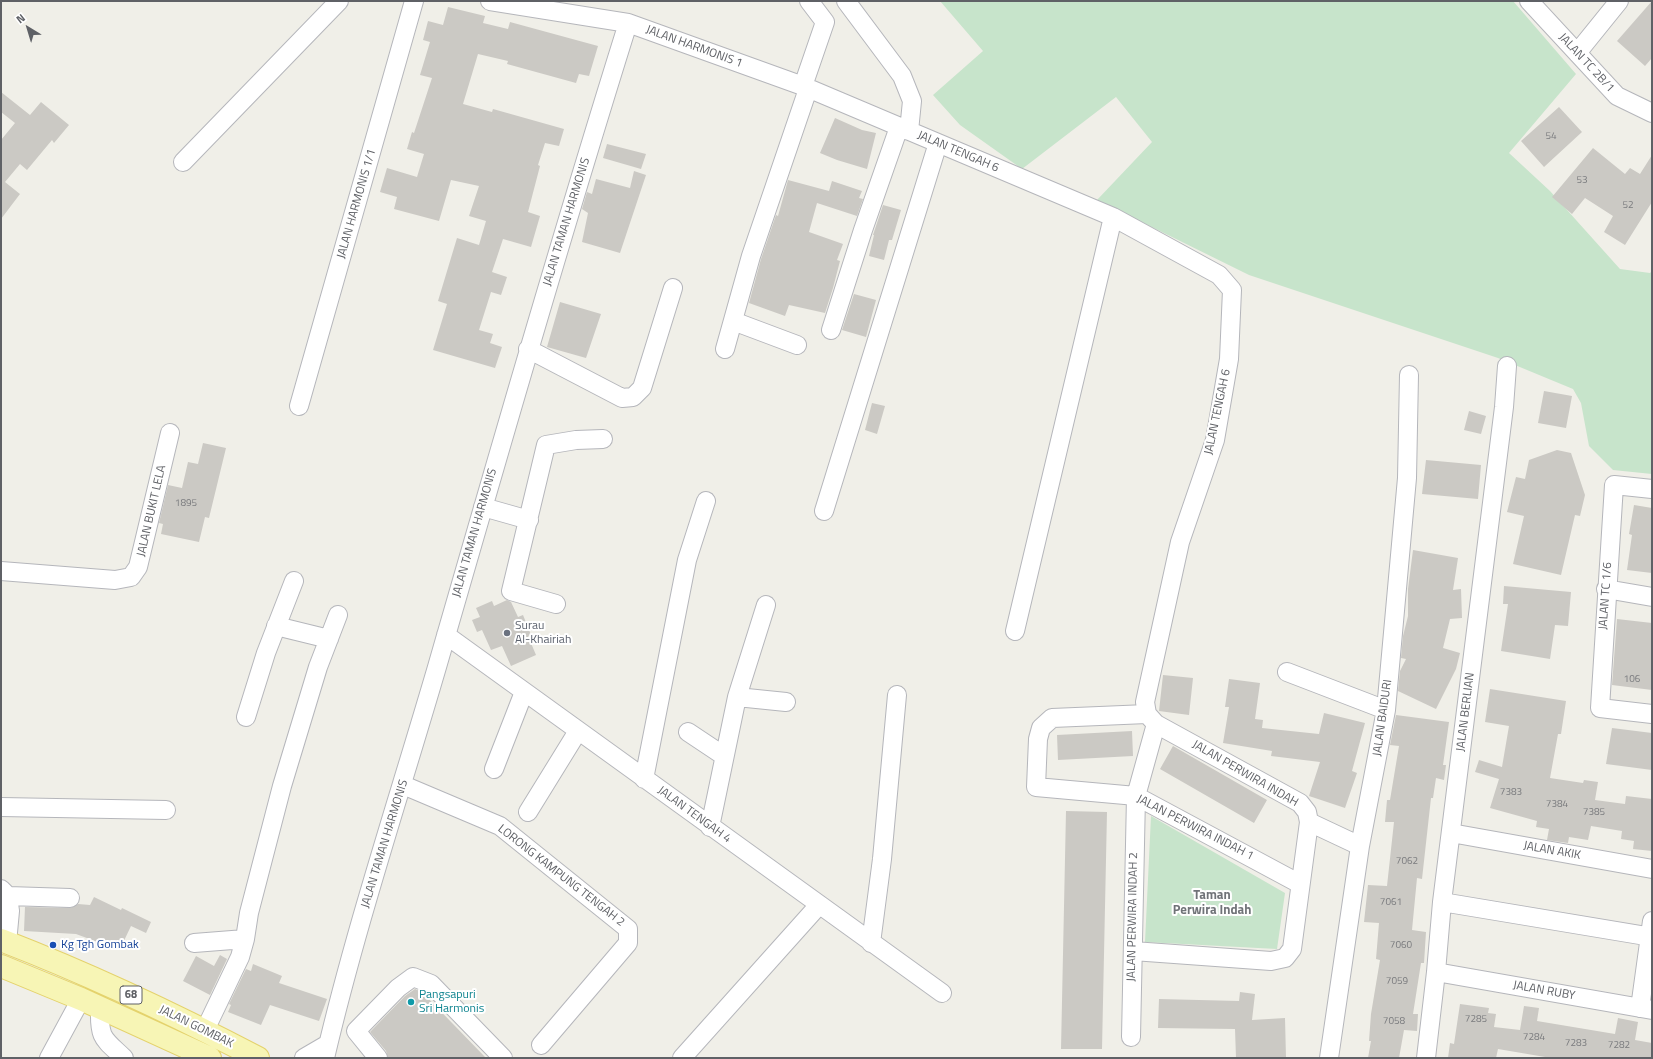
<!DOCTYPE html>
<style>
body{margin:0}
#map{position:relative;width:1653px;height:1059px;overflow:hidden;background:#f0efe8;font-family:"Titillium Web",sans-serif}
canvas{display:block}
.frame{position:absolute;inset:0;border:2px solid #5f6166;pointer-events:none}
.north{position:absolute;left:8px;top:8px;width:40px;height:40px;-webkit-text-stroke:3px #fff;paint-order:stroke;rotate:322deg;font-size:11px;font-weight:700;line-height:16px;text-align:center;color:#5f6166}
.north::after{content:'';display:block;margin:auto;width:14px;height:18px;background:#5f6166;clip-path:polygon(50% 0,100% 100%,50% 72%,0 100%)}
</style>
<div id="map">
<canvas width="1653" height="1059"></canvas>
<div class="frame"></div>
<div class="north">N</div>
</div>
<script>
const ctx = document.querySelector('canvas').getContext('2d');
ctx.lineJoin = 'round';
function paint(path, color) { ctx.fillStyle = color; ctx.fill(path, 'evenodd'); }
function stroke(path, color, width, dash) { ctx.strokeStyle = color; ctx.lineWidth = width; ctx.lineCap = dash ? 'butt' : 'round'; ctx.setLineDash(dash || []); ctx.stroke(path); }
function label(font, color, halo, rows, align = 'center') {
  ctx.font = font + ' "Titillium Web",sans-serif'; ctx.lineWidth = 4; ctx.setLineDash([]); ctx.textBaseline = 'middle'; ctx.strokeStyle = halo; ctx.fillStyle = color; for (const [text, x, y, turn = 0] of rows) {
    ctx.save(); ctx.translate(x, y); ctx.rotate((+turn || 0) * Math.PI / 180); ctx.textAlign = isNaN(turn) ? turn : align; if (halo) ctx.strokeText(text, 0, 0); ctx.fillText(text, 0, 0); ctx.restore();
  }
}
const green = new Path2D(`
 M 940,1 L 1513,1 L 1576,74 L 1509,153 L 1550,191 L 1620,269 L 1650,273 L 1652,271 L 1652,474 L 1613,470 L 1589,446 L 1581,403 L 1573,389 L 1498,358 L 1249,275 L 1097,200 L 1152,142 L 1116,97 L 1022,169 L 960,125 L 933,95 L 983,51 Z
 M 1151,816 L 1285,893 L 1277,949 L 1145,942 Z`);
const building = new Path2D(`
 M 1652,1 L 1652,58 L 1645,66 L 1617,41 Z
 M 448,7 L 485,16 L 483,23 L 508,29 L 510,22 L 598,46 L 589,76 L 579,74 L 576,83 L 507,64 L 508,61 L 478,54 L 463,104 L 492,112 L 493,109 L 564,129 L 559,146 L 545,143 L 538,165 L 540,166 L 528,212 L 540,216 L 531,247 L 503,239 L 492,272 L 507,277 L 501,295 L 491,292 L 479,330 L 493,334 L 490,343 L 502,347 L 495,368 L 433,350 L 447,304 L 438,301 L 457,238 L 479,245 L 486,221 L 469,216 L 479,186 L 451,180 L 439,221 L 394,209 L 397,197 L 380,192 L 387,168 L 417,177 L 424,154 L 407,149 L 412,132 L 414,133 L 432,78 L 420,75 L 430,42 L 423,40 L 428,21 L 443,25 Z
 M 1,92 L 30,115 L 41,102 L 69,125 L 54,143 L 52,140 L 27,170 L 20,164 L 5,182 L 20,194 L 1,219 L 1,140 L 15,123 L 1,112 Z
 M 1559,107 L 1582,132 L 1544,167 L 1521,141 Z
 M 835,118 L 862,130 L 876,133 L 867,169 L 837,160 L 820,153 Z
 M 607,144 L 646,154 L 641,169 L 603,158 Z
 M 1593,148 L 1625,174 L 1630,168 L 1640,174 L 1652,155 L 1652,202 L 1625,245 L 1604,232 L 1613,216 L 1585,198 L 1572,214 L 1552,197 Z
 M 634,171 L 646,175 L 620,253 L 582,242 L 588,213 L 582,209 L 587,192 L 592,194 L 596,179 L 630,188 Z
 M 788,180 L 829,191 L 832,181 L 862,191 L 859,198 L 863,199 L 857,216 L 817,203 L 809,232 L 843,244 L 837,260 L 840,261 L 833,288 L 825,313 L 789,305 L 785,316 L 749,303 L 761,259 L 776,215 L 778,216 Z
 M 883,205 L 901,210 L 892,240 L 889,240 L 884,260 L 869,256 L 874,235 L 873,235 Z
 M 854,294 L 876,300 L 866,337 L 842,330 Z
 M 560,302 L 601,314 L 586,358 L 547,347 Z
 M 1544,391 L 1572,396 L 1566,428 L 1538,423 Z
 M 872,403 L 885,406 L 877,434 L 865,430 Z
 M 1469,411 L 1486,416 L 1481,434 L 1464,430 Z
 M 203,443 L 226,448 L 209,518 L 205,517 L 199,542 L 161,534 L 163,524 L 159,523 L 168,485 L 182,488 L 188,462 L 198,464 Z
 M 1557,450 L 1571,453 L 1585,495 L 1580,516 L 1575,515 L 1561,575 L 1513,564 L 1524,516 L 1507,512 L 1516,477 L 1525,479 L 1529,460 Z
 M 1426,460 L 1481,465 L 1478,499 L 1422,494 Z
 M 1634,505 L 1652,508 L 1652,573 L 1627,570 L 1632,535 L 1629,534 Z
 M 1413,550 L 1458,558 L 1453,590 L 1461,589 L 1462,618 L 1450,619 L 1443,648 L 1460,653 L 1456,669 L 1436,709 L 1398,691 L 1400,671 L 1406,659 L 1401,658 L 1403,636 L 1408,616 L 1408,589 Z
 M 1504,586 L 1571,592 L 1568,626 L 1555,625 L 1550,659 L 1501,651 L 1508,604 L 1503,604 Z
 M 507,600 L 511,602 L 518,617 L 523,615 L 531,635 L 528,636 L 536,655 L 511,666 L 502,646 L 491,650 L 482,630 L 477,632 L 472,620 L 480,617 L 476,608 L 492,601 L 494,606 Z
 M 1617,619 L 1652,623 L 1652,690 L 1612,685 Z
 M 1163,675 L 1193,678 L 1189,715 L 1159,711 Z
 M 1229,679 L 1260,683 L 1255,719 L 1263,720 L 1262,728 L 1319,734 L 1324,713 L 1365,723 L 1352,771 L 1357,773 L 1345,808 L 1309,796 L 1320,762 L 1271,756 L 1272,751 L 1223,743 L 1229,707 L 1225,707 Z
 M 1490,689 L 1566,701 L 1561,734 L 1558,734 L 1550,778 L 1583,783 L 1584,780 L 1598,782 L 1595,800 L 1625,804 L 1626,796 L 1652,799 L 1652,851 L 1633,849 L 1634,841 L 1621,839 L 1622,831 L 1591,826 L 1588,840 L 1569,837 L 1568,843 L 1547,840 L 1549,829 L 1536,827 L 1537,821 L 1490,808 L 1499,779 L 1475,772 L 1479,760 L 1502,767 L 1509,726 L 1485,722 Z
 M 1396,715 L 1449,722 L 1443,765 L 1446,765 L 1444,780 L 1436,778 L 1433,798 L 1431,798 L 1422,879 L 1417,878 L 1412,930 L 1426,932 L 1424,963 L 1421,963 L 1413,1014 L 1418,1014 L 1417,1031 L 1404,1030 L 1399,1058 L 1368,1058 L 1371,1041 L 1369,1041 L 1371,1014 L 1380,960 L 1376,959 L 1379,923 L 1364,922 L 1368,885 L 1387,886 L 1394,822 L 1385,822 L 1387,800 L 1390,800 L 1399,746 L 1390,745 Z
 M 1612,728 L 1652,733 L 1652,770 L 1606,764 Z
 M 1132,731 L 1133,756 L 1058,760 L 1057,735 Z
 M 1173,746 L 1267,800 L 1254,823 L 1160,769 Z
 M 1066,811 L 1107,812 L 1102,1049 L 1061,1049 Z
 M 94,897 L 121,910 L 122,908 L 151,922 L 146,933 L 131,926 L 121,947 L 105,940 L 103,944 L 76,934 L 24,931 L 25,907 L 70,908 L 78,904 L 90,905 Z
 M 220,955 L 227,959 L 210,995 L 183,981 L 196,956 L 214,966 Z
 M 253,964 L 282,976 L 279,983 L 327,999 L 319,1021 L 270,1005 L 261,1025 L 228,1012 L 231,1005 L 229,1004 L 246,969 L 251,971 Z
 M 415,989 L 422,992 L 486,1058 L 388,1058 L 386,1051 L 370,1032 L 405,996 Z
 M 1240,992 L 1255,994 L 1252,1020 L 1285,1018 L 1286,1058 L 1236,1058 L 1235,1029 L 1158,1028 L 1159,999 L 1239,1001 Z
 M 1460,1004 L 1489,1008 L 1488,1013 L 1496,1014 L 1494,1027 L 1520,1030 L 1524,1006 L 1539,1008 L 1537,1021 L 1615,1034 L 1618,1018 L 1638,1022 L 1635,1040 L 1652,1043 L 1652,1058 L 1551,1058 L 1498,1049 L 1496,1058 L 1448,1058 L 1450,1043 L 1454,1044 Z`);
const minor = new Path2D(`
 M 490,1 L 628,23 L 803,86 L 1113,217 L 1219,275 L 1232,290 L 1229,359 L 1215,440 L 1180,542 L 1145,702 L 1147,714
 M 846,1 L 902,76 L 912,101 L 909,131
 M 1529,1 L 1617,96 L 1652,113
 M 1577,53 L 1619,1
 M 803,86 L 825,22 L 809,1
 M 183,162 L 339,1
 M 733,321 L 797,345
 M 831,330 L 863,230 L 899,127
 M 528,349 L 622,398 L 633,397 L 642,388 L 673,288
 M 725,349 L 751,256 L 808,89
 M 299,406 L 414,1
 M 1652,489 L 1614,485 L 1600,708 L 1652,714
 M 483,507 L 529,520
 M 824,511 L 938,143
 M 1,571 L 115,580 L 131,577 L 138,567 L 170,433
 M 1606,589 L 1652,597
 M 556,604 L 511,591 L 546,445 L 576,440 L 603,439
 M 276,626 L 329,639
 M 1015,631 L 1113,217
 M 446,635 L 942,993
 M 1287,672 L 1386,710
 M 737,697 L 766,605
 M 1147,714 L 1052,718 L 1041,728 L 1038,739 L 1036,787 L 1136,796 L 1300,884
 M 246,717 L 266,653 L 294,581
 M 688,732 L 724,756
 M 494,769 L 524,692
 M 644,779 L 687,560 L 706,501
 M 403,785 L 500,826 L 628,929 L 628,943 L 541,1045
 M 1,807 L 166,810
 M 528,812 L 578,731
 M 1309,822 L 1360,846
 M 710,827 L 737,697 L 786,702
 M 1451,833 L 1652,869
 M 1,889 L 8,896 L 10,911 L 7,943
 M 8,896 L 70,898
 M 1442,902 L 1652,937
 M 194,943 L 245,939
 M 871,943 L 882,859 L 897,695
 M 1133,951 L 1271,961 L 1285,958 L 1292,949 L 1309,822 L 1307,812 L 1300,803 L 1156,724 L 1147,714
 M 1436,972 L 1652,1010
 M 100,1008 C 99,1039 103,1038 124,1058
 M 1640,1008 L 1652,921
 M 205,1030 L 240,957 L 245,939 L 249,913 L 282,786 L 318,667 L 338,615
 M 1131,1037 L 1136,796 L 1156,724
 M 49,1058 L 81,999
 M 304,1058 L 328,1044
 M 325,1058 C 356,926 399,797 437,667 C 499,452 561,237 628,23
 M 378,1058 L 356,1031 L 398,988 L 413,977 L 431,984 L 503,1058
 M 682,1058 L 819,905
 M 1329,1058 L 1360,846 L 1386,710 L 1407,478 L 1409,375
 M 1426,1058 L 1436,972 L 1442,902 L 1504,407 L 1507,366`);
const major = new Path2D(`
 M 1,940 C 89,974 174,1014 258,1058
 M 1,966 L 81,999 L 210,1058`);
const markers = [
 [507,633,4,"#6b7280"],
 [53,945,4,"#1a4fb4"],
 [411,1002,4,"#0f9aa8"]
];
const numberNames = [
 ["54",1551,137],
 ["53",1582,181],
 ["52",1628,206],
 ["1895",186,504],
 ["106",1632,680],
 ["7383",1511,793],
 ["7384",1557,805],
 ["7385",1594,813],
 ["7062",1407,862],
 ["7061",1391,903],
 ["7060",1401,946],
 ["7059",1397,982],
 ["7285",1476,1020],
 ["7058",1394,1022],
 ["7284",1534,1038],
 ["7283",1576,1044],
 ["7282",1619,1046]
];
const shields = [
 [131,995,22]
];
const shieldNames = [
 ["68",131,995]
];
const streetNames = [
 ["JALAN HARMONIS 1",694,47,20],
 ["JALAN TC 2B/1",1586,63,47],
 ["JALAN TENGAH 6",958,152,23],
 ["JALAN HARMONIS 1/1",357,204,-74],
 ["JALAN TAMAN HARMONIS",567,222,-73],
 ["JALAN TENGAH 6",1218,412,-78],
 ["JALAN BUKIT LELA",152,511,-77],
 ["JALAN TAMAN HARMONIS",475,533,-74],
 ["JALAN TC 1/6",1606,596,-86],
 ["JALAN BERLIAN",1466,712,-83],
 ["JALAN BAIDURI",1383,718,-82],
 ["JALAN PERWIRA INDAH",1245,774,30],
 ["JALAN TENGAH 4",694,815,36],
 ["JALAN PERWIRA INDAH 1",1195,828,27],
 ["JALAN TAMAN HARMONIS",385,844,-73],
 ["JALAN AKIK",1552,851,10],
 ["LORONG KAMPUNG TENGAH 2",561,876,38],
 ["JALAN PERWIRA INDAH 2",1133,917,-89],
 ["JALAN RUBY",1544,991,10],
 ["JALAN GOMBAK",196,1027,26]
];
const worshipNames = [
 ["Surau",515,626],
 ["Al-Khairiah",515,640]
];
const transitNames = [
 ["Kg Tgh Gombak",61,945]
];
const cultureNames = [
 ["Pangsapuri",419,995],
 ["Sri Harmonis",419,1009]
];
const neighbourhoodNames = [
 ["Taman",1212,896],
 ["Perwira Indah",1212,911]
];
paint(green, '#c7e4cb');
paint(building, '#cbc9c4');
stroke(minor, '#b5b6bb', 20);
stroke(major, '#e4d26c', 24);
stroke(minor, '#fff', 18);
stroke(major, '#f7f5b5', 22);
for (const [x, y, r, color] of markers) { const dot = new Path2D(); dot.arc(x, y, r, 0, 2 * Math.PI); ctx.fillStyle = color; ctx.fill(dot); stroke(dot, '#fff', 1.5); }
label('10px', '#7a7b7e', null, numberNames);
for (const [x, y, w] of shields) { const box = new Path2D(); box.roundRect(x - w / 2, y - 9, w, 18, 3); ctx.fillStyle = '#fff'; ctx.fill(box); stroke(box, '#5f6166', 1); }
label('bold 11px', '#5f6166', null, shieldNames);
label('12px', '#5f6166', '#fff', streetNames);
label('12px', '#5b616d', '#fff', worshipNames, 'left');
label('12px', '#164399', '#fff', transitNames, 'left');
label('12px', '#0d838f', '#fff', cultureNames, 'left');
label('bold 13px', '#707378', '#fff', neighbourhoodNames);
</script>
